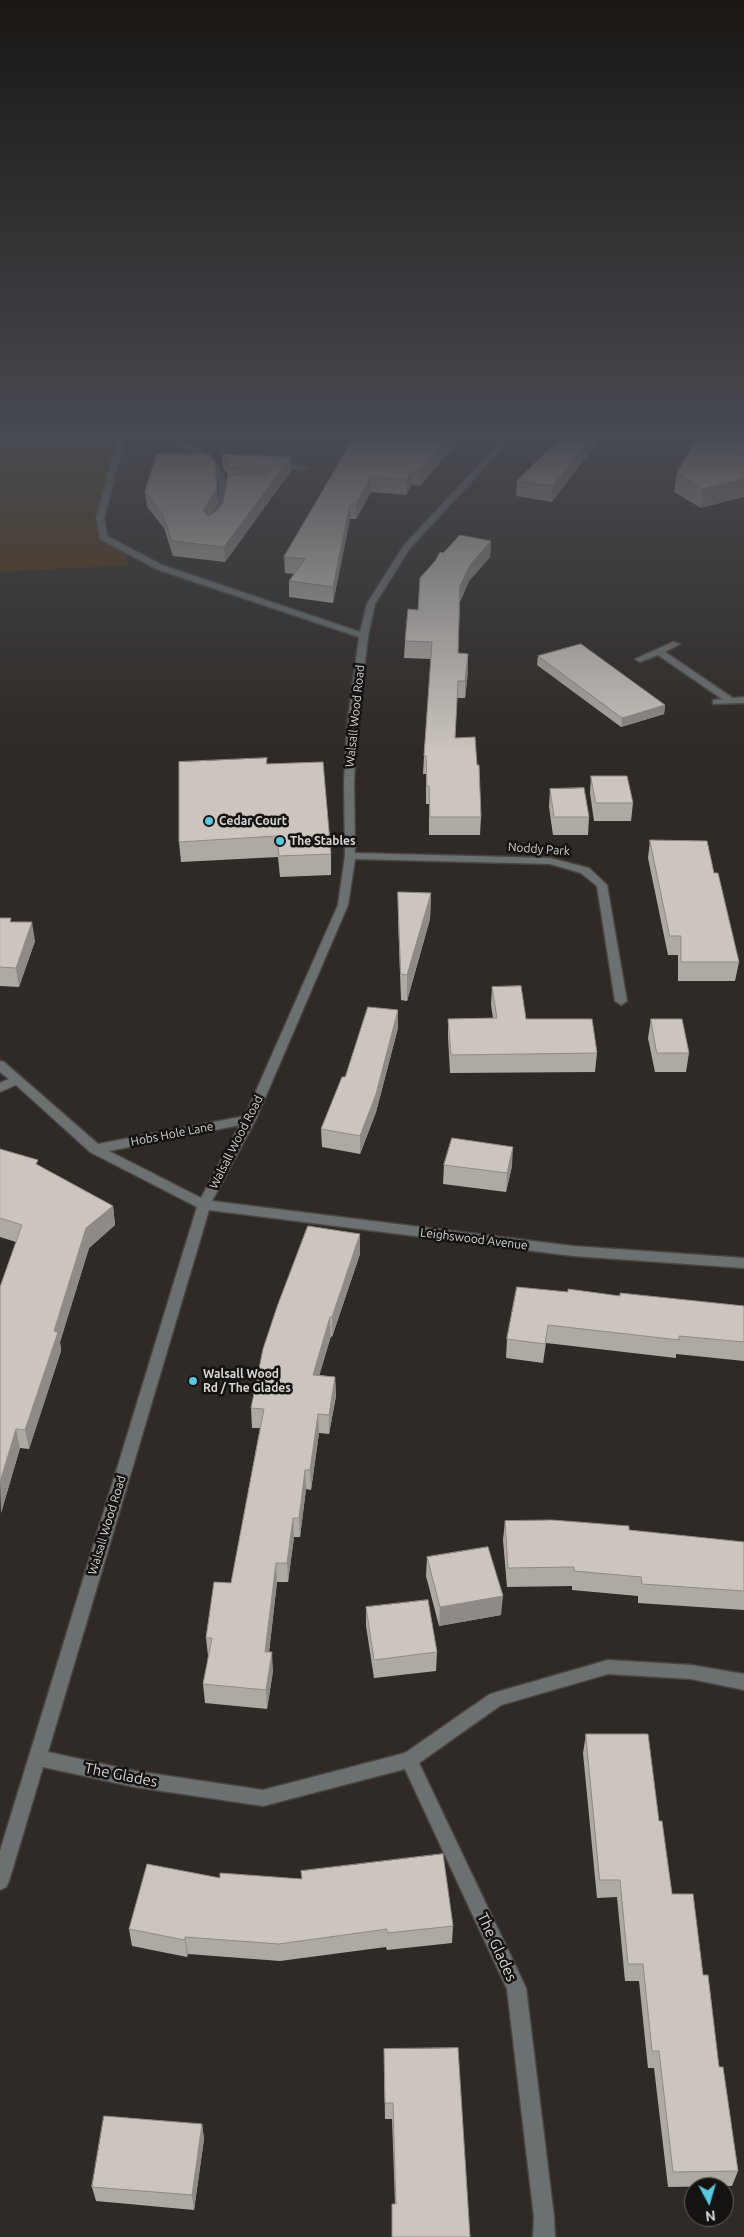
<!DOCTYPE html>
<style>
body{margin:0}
#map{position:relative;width:744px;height:2237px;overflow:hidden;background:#2f2a25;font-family:Ubuntu,sans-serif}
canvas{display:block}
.north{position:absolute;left:684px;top:2177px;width:50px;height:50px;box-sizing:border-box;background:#151311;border:1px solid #63605e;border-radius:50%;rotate:174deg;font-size:14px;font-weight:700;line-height:20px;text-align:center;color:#d8d4d1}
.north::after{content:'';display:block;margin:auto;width:18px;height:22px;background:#56c9e0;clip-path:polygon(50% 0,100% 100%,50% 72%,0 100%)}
</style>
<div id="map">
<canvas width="744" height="2237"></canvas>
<div class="north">N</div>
</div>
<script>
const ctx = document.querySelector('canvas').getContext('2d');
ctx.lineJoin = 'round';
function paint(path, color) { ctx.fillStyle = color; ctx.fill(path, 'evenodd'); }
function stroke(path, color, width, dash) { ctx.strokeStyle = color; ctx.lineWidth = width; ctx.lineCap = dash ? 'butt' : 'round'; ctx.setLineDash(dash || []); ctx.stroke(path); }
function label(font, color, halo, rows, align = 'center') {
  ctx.font = font + ' Ubuntu,sans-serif'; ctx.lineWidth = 5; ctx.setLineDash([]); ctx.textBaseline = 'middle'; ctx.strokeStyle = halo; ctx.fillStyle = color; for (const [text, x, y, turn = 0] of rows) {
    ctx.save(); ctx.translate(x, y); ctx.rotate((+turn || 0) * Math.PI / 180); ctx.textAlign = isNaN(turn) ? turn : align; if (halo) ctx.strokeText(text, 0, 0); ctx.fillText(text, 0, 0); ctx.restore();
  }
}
const green = new Path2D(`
 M 0,441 L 120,441 L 100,518 L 103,537 L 123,549 L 128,565 L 0,572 Z`);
const minor = new Path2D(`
 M 117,441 L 124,441 L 104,518 L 107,536 L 162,565 L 360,632 L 367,604 L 404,545 L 502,441 L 509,441 L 410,548 L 375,604 L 368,636 L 357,728 L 354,782 L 355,853 L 550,858 L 589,868 L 607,885 L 627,1001 L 621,1005 L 615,1001 L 597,886 L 581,873 L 550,864 L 355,859 L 348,905 L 256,1119 L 212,1201 L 573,1246 L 744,1258 L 744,1268 L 573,1256 L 209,1210 L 48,1752 L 135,1771 L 263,1790 L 405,1753 L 490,1694 L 608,1660 L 691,1665 L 744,1674 L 744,1690 L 691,1679 L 608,1674 L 501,1705 L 419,1763 L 526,1988 L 554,2217 L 555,2237 L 533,2237 L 534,2217 L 507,1989 L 405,1769 L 263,1806 L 135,1787 L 43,1767 L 9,1881 L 6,1887 L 0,1890 L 0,1851 L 197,1207 L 90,1152 L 16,1085 L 0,1092 L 0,1083 L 9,1079 L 0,1072 L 0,1061 L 4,1062 L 98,1144 L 245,1116 L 338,905 L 345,856 L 344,782 L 347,728 L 359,637 L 156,569 L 100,539 L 96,518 ZM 240,1125 L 201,1198 L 109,1151 Z
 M 168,441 C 208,441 241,477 220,516 L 213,514 C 225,484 219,464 189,450 C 182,447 172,445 168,441 Z
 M 271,463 L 302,466 L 306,468 L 302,470 L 274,467 L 271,467 Z
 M 673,642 L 680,644 L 665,652 L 733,698 L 744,697 L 744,703 L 713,704 L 713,700 L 722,699 L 658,655 L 640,662 L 635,659 Z`);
const wall = new Path2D(`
 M 352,441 L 457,442 L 420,486 L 412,485 L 406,495 L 371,492 L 356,519 L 350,519 L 333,603 L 289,597 L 289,581 L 294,574 L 285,573 L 284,557 Z
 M 558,441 L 552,502 L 516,496 L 517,481 Z
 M 744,441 L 701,508 L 674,492 L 677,473 Z
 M 222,454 L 291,457 L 291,471 L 225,562 L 173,556 L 164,528 L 147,507 L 145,492 L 218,503 L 211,515 L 215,512 L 223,503 L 228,477 L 228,475 L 223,468 Z
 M 491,541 L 490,557 L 469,581 L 460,602 L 458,653 L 468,654 L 468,671 L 465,698 L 457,698 L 455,738 L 481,817 L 480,835 L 429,835 L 429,804 L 426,804 L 426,774 L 423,774 L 424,756 L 431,659 L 404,658 L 405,641 L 443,553 Z
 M 538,656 L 665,705 L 664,714 L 621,727 L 537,665 Z
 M 267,758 L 267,764 L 331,854 L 331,875 L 280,877 L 278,857 L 181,862 L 179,842 Z
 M 591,776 L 633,803 L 631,821 L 594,821 L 590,793 Z
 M 550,789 L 589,817 L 588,835 L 553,835 L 549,807 Z
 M 650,840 L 714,873 L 739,962 L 735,981 L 678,981 L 678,955 L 668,955 L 648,858 Z
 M 398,892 L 431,893 L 430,919 L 407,1001 L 401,1000 L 398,918 Z
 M 0,918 L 12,922 L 35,941 L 19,987 L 0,986 Z
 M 492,987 L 526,1019 L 597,1053 L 595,1072 L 450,1073 L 448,1037 L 448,1019 L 493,1018 L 491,1005 Z
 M 651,1019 L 689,1053 L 686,1072 L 655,1072 L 648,1038 Z
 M 398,1028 L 376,1112 L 360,1154 L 322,1147 L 321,1129 L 345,1077 Z
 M 0,1149 L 39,1166 L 113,1206 L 115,1225 L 89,1248 L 60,1342 L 61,1351 L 29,1449 L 20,1448 L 1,1513 L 0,1287 L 16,1242 L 0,1237 Z
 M 444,1165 L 512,1166 L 506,1192 L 443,1184 Z
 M 360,1234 L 360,1254 L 332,1337 L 331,1336 L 319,1375 L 335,1377 L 336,1396 L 329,1434 L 319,1433 L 311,1490 L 306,1489 L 300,1537 L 294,1537 L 288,1582 L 277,1582 L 269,1652 L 273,1671 L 267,1709 L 205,1703 L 203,1684 L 209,1656 L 208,1656 L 206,1638 L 231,1583 L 260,1428 L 252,1428 L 251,1408 Z
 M 568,1292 L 744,1306 L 744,1361 L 676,1354 L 676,1358 L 546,1343 L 543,1363 L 506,1358 L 507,1339 Z
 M 505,1521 L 629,1530 L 744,1542 L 744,1610 L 638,1603 L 638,1596 L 572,1590 L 572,1586 L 507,1587 L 503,1540 Z
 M 427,1557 L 501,1615 L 439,1626 L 426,1576 Z
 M 366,1607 L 437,1652 L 436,1671 L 374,1678 L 366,1626 Z
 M 586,1734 L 659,1821 L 672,1894 L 703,1975 L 738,2171 L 732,2186 L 668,2187 L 654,2068 L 648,2068 L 639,1981 L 625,1981 L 617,1897 L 597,1898 L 583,1753 Z
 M 453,1926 L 452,1943 L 387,1950 L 386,1947 L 280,1961 L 188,1954 L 187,1957 L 132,1946 L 129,1929 Z
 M 384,2049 L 470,2237 L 392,2237 L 392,2204 L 395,2204 L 392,2119 L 385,2119 Z
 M 202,2124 L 204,2139 L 194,2210 L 96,2201 L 92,2187 Z`);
const shadedWall = new Path2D(`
 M 446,441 L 457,441 L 457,442 L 420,486 L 420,471 Z
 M 589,441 L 599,441 L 552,502 L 553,486 Z
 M 291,457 L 291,471 L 225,562 L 224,547 Z
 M 412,470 L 412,485 L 406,495 L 406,480 Z
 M 371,477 L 371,492 L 356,519 L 356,504 Z
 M 744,479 L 744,497 L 701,508 L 703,489 Z
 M 217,488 L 218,503 L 204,526 L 203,511 Z
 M 350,504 L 350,519 L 333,603 L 333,587 Z
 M 491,541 L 490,557 L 469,581 L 459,602 L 460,586 L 470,565 Z
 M 468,654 L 468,671 L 465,698 L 465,681 Z
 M 665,705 L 664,714 L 621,727 L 622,718 Z
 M 431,893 L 430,919 L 407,1001 L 407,975 Z
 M 32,922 L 35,941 L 19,987 L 16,968 Z
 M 398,1010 L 398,1028 L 376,1112 L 360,1154 L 360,1136 Z
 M 513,1147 L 512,1166 L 506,1192 L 507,1173 Z
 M 113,1206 L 115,1225 L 89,1248 L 60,1342 L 61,1351 L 29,1449 L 25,1430 L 54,1331 L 86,1228 Z
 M 360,1234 L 360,1254 L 332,1337 L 332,1317 Z
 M 330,1317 L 331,1336 L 314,1394 L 313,1375 Z
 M 335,1377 L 336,1396 L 329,1434 L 329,1415 Z
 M 318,1414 L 319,1433 L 311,1490 L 310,1470 Z
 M 16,1429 L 20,1448 L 1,1513 L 0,1482 Z
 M 305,1470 L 306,1489 L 300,1537 L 299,1518 Z
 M 293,1518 L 294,1537 L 288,1582 L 287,1563 Z
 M 276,1563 L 277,1582 L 267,1670 L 265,1652 Z
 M 503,1596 L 501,1615 L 439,1626 L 440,1607 Z
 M 272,1652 L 273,1671 L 267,1709 L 266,1690 Z
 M 185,1937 L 188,1954 L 187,1957 L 185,1940 Z
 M 202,2124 L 204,2139 L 194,2210 L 192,2195 Z`);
const building = new Path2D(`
 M 352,441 L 446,441 L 420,471 L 412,470 L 406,480 L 371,477 L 356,504 L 350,504 L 333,587 L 289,581 L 305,559 L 284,557 Z
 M 558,441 L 589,441 L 553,486 L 517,481 Z
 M 696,441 L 744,441 L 744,479 L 703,489 L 677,473 Z
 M 157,454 L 209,454 L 215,463 L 217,488 L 203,511 L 208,516 L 215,512 L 223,503 L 228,475 L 266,474 L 272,470 L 266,466 L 227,467 L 227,461 L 222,454 L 291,457 L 224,547 L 172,541 L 162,513 L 145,492 Z
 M 460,535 L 491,541 L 470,565 L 460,586 L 458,653 L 468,654 L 465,681 L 458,681 L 455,738 L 475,737 L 477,765 L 479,765 L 481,817 L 430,817 L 429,786 L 427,786 L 426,756 L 424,756 L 432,642 L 405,641 L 408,609 L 418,610 L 420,578 L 435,561 L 440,552 L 443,553 Z
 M 581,644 L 665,705 L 622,718 L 538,656 Z
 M 267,758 L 266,764 L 323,762 L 331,854 L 279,856 L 277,836 L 179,842 L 179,762 Z
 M 591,776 L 627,776 L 633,803 L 596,803 Z
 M 584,788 L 589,817 L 554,817 L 550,789 Z
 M 650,840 L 707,841 L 714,873 L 718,873 L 722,890 L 739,962 L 681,962 L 681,936 L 670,936 Z
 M 398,892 L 431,893 L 407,975 L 401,974 Z
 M 0,918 L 11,918 L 10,922 L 32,922 L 16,968 L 0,967 Z
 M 521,986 L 526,1019 L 592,1019 L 597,1053 L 451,1055 L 448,1019 L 497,1018 L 492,987 Z
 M 368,1007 L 398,1010 L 376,1094 L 360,1136 L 321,1129 L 342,1077 L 345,1077 Z
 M 651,1019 L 682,1019 L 689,1053 L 657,1053 Z
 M 452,1138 L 513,1147 L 507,1173 L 444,1165 Z
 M 0,1149 L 38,1160 L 36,1164 L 113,1206 L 86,1228 L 54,1331 L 58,1332 L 25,1430 L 16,1429 L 0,1482 L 0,1287 L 22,1225 L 0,1218 Z
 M 308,1226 L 360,1234 L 332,1317 L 330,1317 L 313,1375 L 335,1377 L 329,1415 L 318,1414 L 310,1470 L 305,1470 L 299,1518 L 293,1518 L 287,1563 L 276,1563 L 265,1652 L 272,1652 L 266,1690 L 203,1684 L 212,1638 L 206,1638 L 214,1582 L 231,1583 L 264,1409 L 251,1408 L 263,1349 L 277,1307 Z
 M 517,1287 L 568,1292 L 568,1289 L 620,1296 L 620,1293 L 744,1306 L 744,1342 L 679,1336 L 679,1340 L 548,1325 L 545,1344 L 507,1339 Z
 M 552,1520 L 629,1526 L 629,1530 L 744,1542 L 744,1591 L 642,1584 L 641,1577 L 574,1571 L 574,1567 L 508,1568 L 505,1521 Z
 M 488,1547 L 503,1596 L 440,1607 L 427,1557 Z
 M 428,1600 L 437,1652 L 374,1660 L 366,1607 Z
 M 586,1734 L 648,1734 L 659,1821 L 662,1821 L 672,1894 L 693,1894 L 703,1975 L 708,1975 L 719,2067 L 723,2067 L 738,2171 L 673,2172 L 659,2051 L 652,2051 L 643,1964 L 628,1964 L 620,1880 L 600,1880 Z
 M 443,1854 L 453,1926 L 387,1933 L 387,1929 L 279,1944 L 185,1937 L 185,1940 L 129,1929 L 147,1864 L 220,1878 L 220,1873 L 302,1879 L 301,1871 Z
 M 458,2048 L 470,2237 L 392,2237 L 392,2204 L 396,2204 L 393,2103 L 385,2103 L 384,2049 Z
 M 104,2116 L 202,2124 L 192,2195 L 92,2187 Z`);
const markers = [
 [209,821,5,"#56c9e0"],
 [280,841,5,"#56c9e0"],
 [193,1381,5,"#56c9e0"]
];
const streetNames = [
 ["Walsall Wood Road",355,716,-84],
 ["Noddy Park",539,849,4],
 ["Hobs Hole Lane",172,1134,-11],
 ["Walsall Wood Road",236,1142,-63],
 ["Leighswood Avenue",474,1239,7],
 ["Walsall Wood Road",107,1525,-73]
];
const poiNames = [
 ["Cedar Court",219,821],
 ["The Stables",290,841],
 ["Walsall Wood",203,1374],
 ["Rd / The Glades",203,1388]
];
const nearStreetnames = [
 ["The Glades",121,1775,11],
 ["The Glades",497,1947,65]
];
paint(green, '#50320e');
stroke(minor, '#4a4541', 3);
paint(minor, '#6b7070');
paint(wall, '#afa9a3');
paint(shadedWall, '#8f8a85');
paint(building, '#ccc5be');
stroke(building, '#8f8a85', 1);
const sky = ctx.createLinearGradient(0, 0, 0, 754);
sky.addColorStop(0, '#1a1714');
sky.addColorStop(0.58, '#474a51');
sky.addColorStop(1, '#474a5100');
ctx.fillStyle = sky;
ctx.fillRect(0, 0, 744, 754);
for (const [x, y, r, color] of markers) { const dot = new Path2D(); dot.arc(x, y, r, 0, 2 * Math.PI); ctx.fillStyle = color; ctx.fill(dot); stroke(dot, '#151311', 2); }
label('12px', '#d8d4d1', '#151311', streetNames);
label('bold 12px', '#d8d4d1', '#151311', poiNames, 'left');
label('15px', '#d8d4d1', '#151311', nearStreetnames);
</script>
